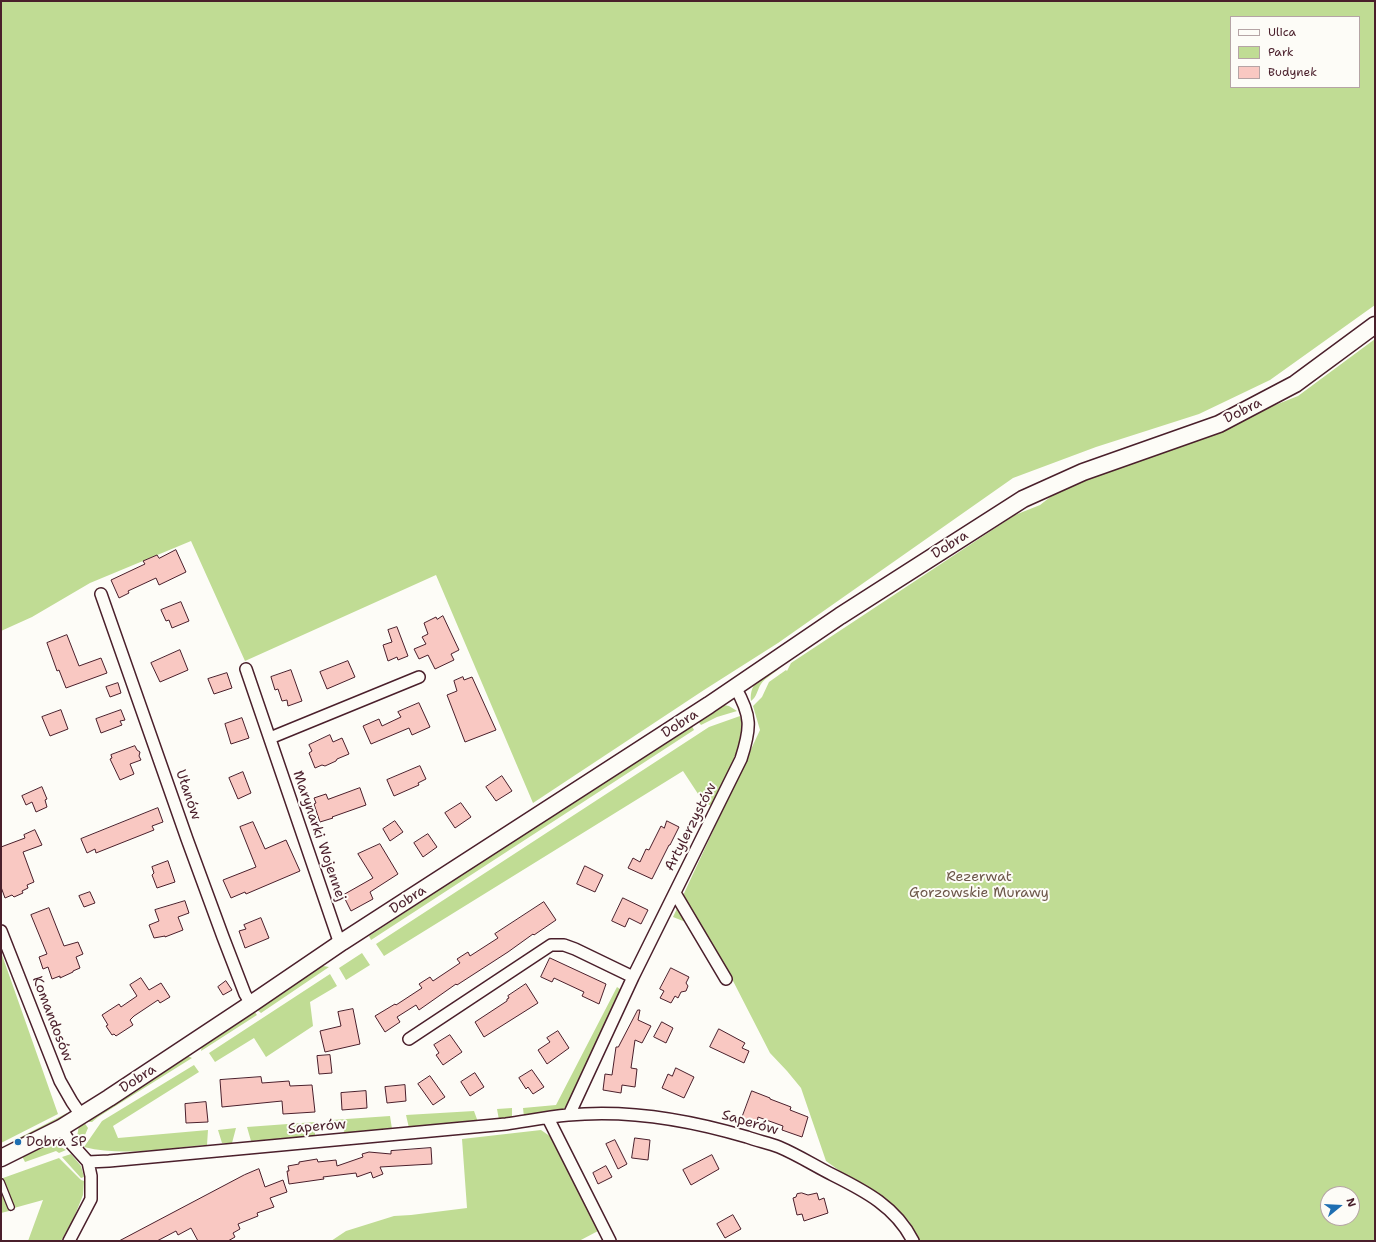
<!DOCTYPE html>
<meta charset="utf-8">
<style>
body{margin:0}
#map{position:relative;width:1376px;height:1242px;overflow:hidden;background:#fdfcf7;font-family:"Shantell Sans",sans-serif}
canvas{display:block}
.frame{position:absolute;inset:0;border:2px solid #4a1f2b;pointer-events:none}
.legend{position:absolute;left:1230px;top:16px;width:130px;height:72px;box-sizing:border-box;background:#fdfcf7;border:1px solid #b5a4a5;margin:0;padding:5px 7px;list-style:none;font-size:12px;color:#4a1f2b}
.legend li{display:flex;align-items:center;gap:8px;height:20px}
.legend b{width:20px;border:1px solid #b5a4a5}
.north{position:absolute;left:1320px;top:1186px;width:40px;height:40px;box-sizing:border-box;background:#fdfcf7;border:1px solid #b5a4a5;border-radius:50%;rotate:72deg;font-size:11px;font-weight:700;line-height:16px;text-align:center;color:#4a1f2b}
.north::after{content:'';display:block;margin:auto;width:14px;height:18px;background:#1f6fb2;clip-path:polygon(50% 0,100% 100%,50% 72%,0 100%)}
</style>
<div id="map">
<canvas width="1376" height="1242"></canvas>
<div class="frame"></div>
<ul class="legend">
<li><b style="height:5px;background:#fdfcf7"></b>Ulica</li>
<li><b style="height:11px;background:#c0dc94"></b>Park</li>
<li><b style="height:11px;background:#f9c8c2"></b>Budynek</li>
</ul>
<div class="north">N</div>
</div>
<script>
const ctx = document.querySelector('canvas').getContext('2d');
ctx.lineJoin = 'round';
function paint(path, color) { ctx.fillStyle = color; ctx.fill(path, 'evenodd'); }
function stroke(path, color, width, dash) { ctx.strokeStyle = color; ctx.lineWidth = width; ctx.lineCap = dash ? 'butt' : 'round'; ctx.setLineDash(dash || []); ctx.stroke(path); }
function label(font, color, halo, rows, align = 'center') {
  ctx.font = font + ' "Shantell Sans",sans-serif'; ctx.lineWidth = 4; ctx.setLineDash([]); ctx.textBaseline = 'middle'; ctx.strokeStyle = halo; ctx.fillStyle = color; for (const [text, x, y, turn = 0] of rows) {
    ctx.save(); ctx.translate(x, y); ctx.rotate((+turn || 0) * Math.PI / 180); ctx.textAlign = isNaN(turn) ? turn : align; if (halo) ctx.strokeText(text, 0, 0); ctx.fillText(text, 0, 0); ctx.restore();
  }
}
const green = new Path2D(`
 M 1,1 L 1375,1 L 1375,305 L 1270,380 L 1199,414 L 1096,447 L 1013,478 L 778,643 L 704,690 L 533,803 L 436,575 L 245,661 L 191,541 L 90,583 L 32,617 L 1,631 ZM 1231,17 L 1359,17 L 1359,87 L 1231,87 Z
 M 1375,339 L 1375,1241 L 919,1241 L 909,1221 L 826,1161 L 801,1088 L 787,1071 L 770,1053 L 732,979 L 723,984 L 688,923 L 673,917 L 760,730 L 753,706 L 762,697 L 769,682 L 786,670 L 787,671 L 791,663 L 1015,515 L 1040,505 L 1058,491 L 1298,396 ZM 1328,1194 L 1352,1194 L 1352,1218 L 1328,1218 Z
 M 779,669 C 773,674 765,678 761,684 C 757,690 757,697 751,701 C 749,683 763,674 779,669 Z
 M 724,705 L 729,706 L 737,711 L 717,717 L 701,725 L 697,720 L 719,706 Z
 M 740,716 L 743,727 L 740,745 L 712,806 L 704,803 L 683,771 L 384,956 L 376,944 L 709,727 Z
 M 691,724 L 694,730 L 371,940 L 369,936 Z
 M 1,952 L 58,1114 L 1,1143 Z
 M 362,953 L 370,965 L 346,980 L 339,968 Z
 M 323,966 L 329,967 L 261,1013 L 256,1009 Z
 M 330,974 L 337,986 L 310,1002 L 313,1026 L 266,1057 L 254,1038 L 215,1062 L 209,1053 Z
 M 617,987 L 623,991 L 570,1103 L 562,1110 L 524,1117 L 523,1108 L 556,1105 Z
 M 254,1011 L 257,1015 L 201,1051 L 202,1045 Z
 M 186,1055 L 192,1058 L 98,1117 L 92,1122 L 89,1122 L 88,1120 Z
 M 194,1065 L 199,1072 L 113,1126 L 118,1138 L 208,1130 L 207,1145 C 167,1148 124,1157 84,1147 L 102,1121 Z
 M 512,1108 L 512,1118 L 499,1120 L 497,1109 Z
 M 474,1111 L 478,1122 L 409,1128 L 406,1115 Z
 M 67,1113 L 66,1116 L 17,1143 L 15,1140 Z
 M 390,1116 L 392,1129 L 344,1133 L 343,1121 L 333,1122 L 332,1120 Z
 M 84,1122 L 88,1128 L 85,1135 L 78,1141 L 77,1137 L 79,1125 Z
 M 315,1122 L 315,1136 L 251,1141 L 247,1127 Z
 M 236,1128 L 232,1143 L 222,1143 L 218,1130 Z
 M 541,1130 L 554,1139 L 598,1231 L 579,1241 L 331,1241 L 346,1231 L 394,1216 L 411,1215 L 467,1208 L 462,1139 Z
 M 51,1143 L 56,1144 L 66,1150 L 59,1153 L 56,1151 L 25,1162 L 22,1156 Z
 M 71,1154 L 81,1166 L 84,1177 L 81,1178 L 62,1157 Z
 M 59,1158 L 81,1180 L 84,1181 L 83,1195 L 73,1220 L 61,1241 L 28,1241 L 43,1200 L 14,1208 L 3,1178 Z
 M 1,1190 L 9,1211 L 1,1213 Z`);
const building = new Path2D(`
 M 176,550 L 186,572 L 159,585 L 156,578 L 128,591 L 129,593 L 119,598 L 111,580 L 145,564 L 143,561 L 157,555 L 159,558 Z
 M 181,602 L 189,621 L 172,628 L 169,620 L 166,621 L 161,610 Z
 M 443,616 L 459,650 L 451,654 L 454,660 L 435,669 L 428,655 L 419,659 L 414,649 L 426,644 L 422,637 L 428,634 L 424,623 L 436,617 L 437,619 Z
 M 397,627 L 408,656 L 398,660 L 397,657 L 388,661 L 383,645 L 392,642 L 388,630 Z
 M 67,635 L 79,666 L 101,658 L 107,673 L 66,688 L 59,670 L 57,671 L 47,643 Z
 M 180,650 L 188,670 L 160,682 L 151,663 Z
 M 348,661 L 355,677 L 327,689 L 320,672 Z
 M 291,670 L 302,701 L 288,706 L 287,700 L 282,701 L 278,689 L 275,690 L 271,677 Z
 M 227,673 L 232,688 L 214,694 L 208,679 Z
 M 463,677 L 464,680 L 472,677 L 496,730 L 465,742 L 447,695 L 457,691 L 454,681 Z
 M 118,683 L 121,693 L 110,697 L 106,687 Z
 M 419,703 L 430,727 L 412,735 L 409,728 L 371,744 L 363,726 L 379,719 L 382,726 L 401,717 L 398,712 Z
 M 61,710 L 68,729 L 50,736 L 42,717 Z
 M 121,710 L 125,720 L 120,721 L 122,725 L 101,733 L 96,719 Z
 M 242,718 L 249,738 L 231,744 L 225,724 Z
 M 330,735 L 333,742 L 342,738 L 349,754 L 337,759 L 336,761 L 325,766 L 322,765 L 315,768 L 309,753 L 312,751 L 309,745 Z
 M 135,746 L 137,750 L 140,752 L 139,756 L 141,760 L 130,764 L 134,774 L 120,780 L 110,759 L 112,758 L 111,755 Z
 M 420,766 L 426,779 L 418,783 L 419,785 L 394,796 L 387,780 Z
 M 243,772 L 251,793 L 238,799 L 229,778 Z
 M 502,776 L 512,791 L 496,801 L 486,787 Z
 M 42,787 L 47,799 L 45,800 L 47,807 L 36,812 L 32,802 L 26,805 L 22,796 Z
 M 360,788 L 366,805 L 332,817 L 333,818 L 320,822 L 314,804 L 316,803 L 314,798 L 326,794 L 328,799 Z
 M 461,803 L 471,817 L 455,828 L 445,813 Z
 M 158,808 L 163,822 L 152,826 L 154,830 L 96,853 L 95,849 L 87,853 L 81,839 Z
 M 395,821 L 403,832 L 390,841 L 383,829 Z
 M 667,821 L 679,827 L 670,845 L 669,845 L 652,879 L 628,868 L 633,858 L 640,862 L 646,849 L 649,850 L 661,826 L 664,828 Z
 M 253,822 L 265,849 L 286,840 L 300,871 L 246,894 L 245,892 L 231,898 L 223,880 L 256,867 L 240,827 Z
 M 35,830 L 42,845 L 23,852 L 34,882 L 27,885 L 28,888 L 22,891 L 23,893 L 14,897 L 12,895 L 5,898 L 1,887 L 1,847 L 25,838 L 24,835 Z
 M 428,834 L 437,847 L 423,857 L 414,843 Z
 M 380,844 L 398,874 L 370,892 L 373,899 L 351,911 L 343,895 L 373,878 L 358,854 Z
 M 168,861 L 175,882 L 157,888 L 152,875 L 154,873 L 152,867 Z
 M 585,866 L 603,875 L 595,892 L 577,884 Z
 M 90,892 L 95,903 L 84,907 L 79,896 Z
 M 623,898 L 648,910 L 641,924 L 629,918 L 625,927 L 612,921 Z
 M 185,901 L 189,913 L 178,917 L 183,930 L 165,937 L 165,936 L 154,938 L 149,925 L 159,921 L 155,910 Z
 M 544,902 L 556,920 L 534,935 L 533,934 L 508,952 L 457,985 L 456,984 L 419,1010 L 416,1005 L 397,1017 L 400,1022 L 385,1032 L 375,1016 L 395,1004 L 396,1005 L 422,988 L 419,984 L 430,977 L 433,981 L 460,963 L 457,959 L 468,952 L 470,956 L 498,938 L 495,934 Z
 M 49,908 L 64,946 L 78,942 L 83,954 L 76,957 L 80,968 L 73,971 L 73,972 L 60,978 L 60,976 L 52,979 L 48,967 L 43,969 L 39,957 L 47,954 L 31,915 Z
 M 261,918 L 269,938 L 245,948 L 239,931 L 246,929 L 244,925 Z
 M 550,958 L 606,984 L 599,1004 L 582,996 L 584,992 L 554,978 L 552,982 L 541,977 Z
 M 671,968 L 689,977 L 686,983 L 688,986 L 686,991 L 681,992 L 678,998 L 675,996 L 671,1003 L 660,998 L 664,991 L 660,989 Z
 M 141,978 L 149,990 L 161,983 L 170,997 L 160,1003 L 158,1000 L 134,1016 L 130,1020 L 133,1025 L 116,1036 L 114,1034 L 112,1035 L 106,1026 L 108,1025 L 102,1015 L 119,1004 L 121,1007 L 137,996 L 130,985 Z
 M 226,981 L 232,990 L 223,995 L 218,987 Z
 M 526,984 L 538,1003 L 484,1037 L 475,1022 L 507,1001 L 507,999 L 509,998 L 508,996 Z
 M 353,1009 L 360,1044 L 325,1052 L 320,1031 L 341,1026 L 338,1012 Z
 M 638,1010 L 640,1010 L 638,1020 L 651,1026 L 642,1043 L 635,1040 L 631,1068 L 637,1069 L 635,1087 L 622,1085 L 621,1093 L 603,1090 L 605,1074 L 612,1075 L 616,1047 L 618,1047 Z
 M 662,1022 L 673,1028 L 666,1043 L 654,1037 Z
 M 719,1029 L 745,1043 L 742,1048 L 749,1051 L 744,1063 L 710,1047 Z
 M 558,1031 L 569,1048 L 547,1064 L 538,1050 L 550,1042 L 547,1038 Z
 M 450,1035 L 462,1052 L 443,1065 L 436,1055 L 439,1053 L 434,1045 Z
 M 330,1055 L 332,1073 L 319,1074 L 317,1056 Z
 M 676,1068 L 694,1077 L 684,1098 L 662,1088 L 668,1074 L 672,1076 Z
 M 532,1070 L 544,1087 L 533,1094 L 528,1087 L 526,1089 L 519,1078 Z
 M 475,1073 L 484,1087 L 470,1096 L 461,1082 Z
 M 430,1076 L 445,1097 L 433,1105 L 418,1084 Z
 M 261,1077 L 262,1083 L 289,1081 L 290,1086 L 312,1085 L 315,1112 L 283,1114 L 282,1101 L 222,1107 L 220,1080 Z
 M 405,1085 L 406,1101 L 387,1103 L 385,1087 Z
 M 366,1091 L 367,1108 L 342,1110 L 341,1093 Z
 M 752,1091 L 770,1098 L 770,1099 L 791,1107 L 790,1110 L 808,1117 L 802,1137 L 782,1130 L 783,1126 L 758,1117 L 757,1123 L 742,1118 Z
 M 206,1102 L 208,1122 L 186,1123 L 185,1104 Z
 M 635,1138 L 650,1140 L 648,1160 L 632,1158 Z
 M 615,1140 L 627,1164 L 618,1169 L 606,1144 Z
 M 431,1148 L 432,1164 L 380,1167 L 383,1174 L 373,1178 L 371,1172 L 357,1177 L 356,1173 L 323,1177 L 324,1179 L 289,1184 L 287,1171 L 289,1171 L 288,1166 L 299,1164 L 299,1162 L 317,1159 L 318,1162 L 336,1160 L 337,1166 L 363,1157 L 362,1154 L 369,1152 L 391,1154 L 391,1151 Z
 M 712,1155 L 719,1169 L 691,1185 L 683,1170 Z
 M 606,1166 L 612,1177 L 598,1184 L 593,1173 Z
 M 259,1169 L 265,1187 L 283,1180 L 287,1192 L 270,1198 L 274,1207 L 257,1213 L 258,1216 L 238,1224 L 240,1229 L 233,1233 L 235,1237 L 228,1241 L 198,1241 L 191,1228 L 178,1235 L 176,1231 L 157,1241 L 119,1241 L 244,1175 Z
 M 802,1193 L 808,1195 L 817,1193 L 819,1200 L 824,1198 L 828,1213 L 804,1221 L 802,1214 L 797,1215 L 793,1198 L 796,1197 L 797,1194 Z
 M 733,1215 L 741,1229 L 725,1238 L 717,1224 Z`);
const lane = new Path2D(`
 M 1,1182 L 11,1207`);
const street = new Path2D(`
 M 101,594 L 187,839 L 223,937 L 245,994 L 251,1004
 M 246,669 L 340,944
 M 270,738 L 419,677
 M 675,893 L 726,979
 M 1,931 L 60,1081 L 72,1102 L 81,1115
 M 409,1039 L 551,945 L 564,945 L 575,949 L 633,977
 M 569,1115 L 633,977 L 741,759 C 751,728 752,716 735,687
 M 548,1118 L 610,1241
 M 61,1128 L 69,1141 L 88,1162 L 91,1176 L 91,1199 L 69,1241
 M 88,1162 L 109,1161 L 506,1124 C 527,1121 547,1117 568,1115 C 629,1109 690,1120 747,1137 C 758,1141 769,1143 779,1147 C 798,1155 815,1166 833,1175 C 865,1191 896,1207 913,1241`);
const secondary = new Path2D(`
 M 1,1158 L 61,1128 L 109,1098 L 251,1004 L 342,942 L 709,705 L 840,616 L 1023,499 L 1083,472 L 1219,424 L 1295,384 L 1375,325`);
const markers = [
 [18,1142,4,"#1f6fb2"]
];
const streetNames = [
 ["Dobra",1243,411,-27],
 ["Dobra",950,545,-32],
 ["Dobra",680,724,-33],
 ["Ułanów",188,795,71],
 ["Artylerzystów",691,827,-63],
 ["Marynarki Wojennej",319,836,71],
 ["Dobra",408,900,-33],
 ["Komandosów",52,1019,69],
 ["Dobra",138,1079,-33],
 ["Saperów",750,1123,16],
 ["Saperów",317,1127,-5]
];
const parkNames = [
 ["Rezerwat",979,877],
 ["Gorzowskie Murawy",979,893]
];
const poiNames = [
 ["Dobra SP",26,1142]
];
paint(green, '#c0dc94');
paint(building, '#f9c8c2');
stroke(building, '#4a1f2b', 1);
stroke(lane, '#4a1f2b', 8);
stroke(street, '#4a1f2b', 14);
stroke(secondary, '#4a1f2b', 19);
stroke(lane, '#fdfcf7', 5.5);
stroke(street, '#fdfcf7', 11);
stroke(secondary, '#fdfcf7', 16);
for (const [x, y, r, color] of markers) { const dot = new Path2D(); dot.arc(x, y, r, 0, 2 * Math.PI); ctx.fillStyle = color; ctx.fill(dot); stroke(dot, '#fdfcf7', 1.5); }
label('14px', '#4a1f2b', '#fdfcf7', streetNames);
label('14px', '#6d584a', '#fdfcf7', parkNames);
label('14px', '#4a1f2b', '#fdfcf7', poiNames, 'left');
</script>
